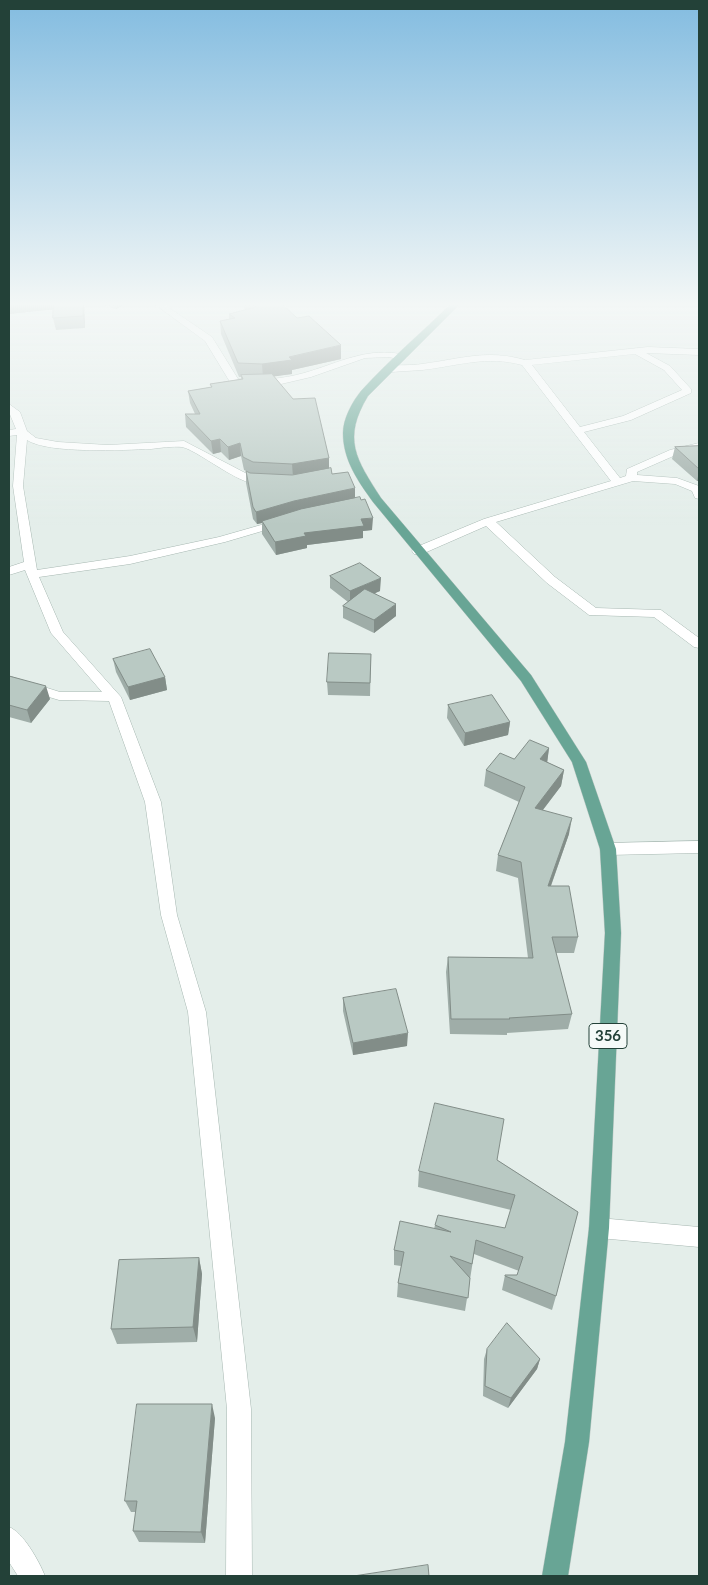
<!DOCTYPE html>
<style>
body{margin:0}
#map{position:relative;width:708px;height:1585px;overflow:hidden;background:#e4eeea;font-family:Lato,sans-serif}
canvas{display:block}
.frame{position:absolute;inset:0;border:10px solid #234138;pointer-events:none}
</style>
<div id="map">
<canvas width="708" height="1585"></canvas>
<div class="frame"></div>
</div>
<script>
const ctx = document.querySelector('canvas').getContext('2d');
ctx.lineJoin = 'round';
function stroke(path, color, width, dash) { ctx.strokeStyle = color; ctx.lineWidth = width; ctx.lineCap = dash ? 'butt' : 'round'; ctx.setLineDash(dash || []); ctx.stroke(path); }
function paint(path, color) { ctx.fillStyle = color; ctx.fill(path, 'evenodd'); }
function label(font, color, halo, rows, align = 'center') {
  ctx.font = font + ' Lato,sans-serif'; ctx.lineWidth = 4; ctx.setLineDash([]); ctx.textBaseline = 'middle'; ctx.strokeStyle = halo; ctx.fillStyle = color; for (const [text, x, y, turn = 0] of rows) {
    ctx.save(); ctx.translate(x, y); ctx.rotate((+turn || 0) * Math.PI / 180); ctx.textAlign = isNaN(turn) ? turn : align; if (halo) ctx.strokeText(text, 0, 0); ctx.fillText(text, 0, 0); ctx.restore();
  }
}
const minor = new Path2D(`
 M 153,303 L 162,303 L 212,337 L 238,379 C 260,381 283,379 304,373 C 339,363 368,346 405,355 L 407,357 L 402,360 L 389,357 L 365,358 L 311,377 L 281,384 L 244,386 L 232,384 L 230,382 L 205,341 Z
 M 648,347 L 699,349 L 699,355 L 646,353 L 670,366 L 691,389 L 691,393 L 631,420 L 584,432 L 620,478 L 626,476 L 627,469 L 670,450 L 699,443 L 699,449 L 678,454 L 637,472 L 637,475 L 677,478 L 699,486 L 699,499 L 695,498 L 692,491 L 675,484 L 633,481 L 496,522 L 555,577 L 596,608 L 661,610 L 699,638 L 699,648 L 694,647 L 654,617 L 589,615 L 547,583 L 486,526 L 422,554 L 414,554 L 412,551 L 414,548 L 484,519 L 611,481 L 522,365 C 487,355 457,366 422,370 C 412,371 401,371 391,372 L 388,371 L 388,367 C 399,364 411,366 422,364 C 460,359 487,349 525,360 ZM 635,354 L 664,370 L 682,390 L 623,416 L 580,427 L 532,365 Z
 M 9,404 L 20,412 L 27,431 L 36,438 L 58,442 L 108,445 L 184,441 L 253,477 L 265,478 L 270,481 C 253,498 201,451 182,447 C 172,446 160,448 151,449 C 124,450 48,454 27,440 L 23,486 L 37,570 L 130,556 L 219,537 L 282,519 L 288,522 L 286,524 L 225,542 L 130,564 L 39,577 L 63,632 L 121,697 L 161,802 L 177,915 L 206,1012 L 251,1409 L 252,1576 L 226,1576 L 227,1409 L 188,1012 L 161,915 L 145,802 L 109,701 L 59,700 L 9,685 L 9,676 L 60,692 L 102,692 L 51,633 L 25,570 L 9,575 L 9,567 L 24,562 L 13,486 L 17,435 L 9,436 L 9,430 L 16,429 L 9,412 Z
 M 699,841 L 699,853 L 608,855 L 602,853 L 600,849 L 602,845 L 608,843 Z
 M 599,1218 L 699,1227 L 699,1247 L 599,1238 L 592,1235 L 589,1228 L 592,1221 Z
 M 9,1527 C 23,1532 39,1561 45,1576 L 18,1576 L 9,1562 Z`);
const primary = new Path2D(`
 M 452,303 L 461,303 L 368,396 C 342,439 356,459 381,498 L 531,675 L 586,762 L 616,849 L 621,933 L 609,1228 L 589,1442 L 568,1576 L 542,1576 L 565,1442 L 589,1228 L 605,933 L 600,849 L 572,762 L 521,681 L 373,502 C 358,481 343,460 343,433 C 343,419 352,402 361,391 C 389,360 422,332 452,303 Z`);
const wall = new Path2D(`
 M 9,303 L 84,303 L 85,328 L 56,330 L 53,318 L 54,309 L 9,314 Z
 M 96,303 L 127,303 L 116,309 Z
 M 242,303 L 281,303 L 341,359 L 292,370 L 292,374 L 274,376 L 329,458 L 329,469 L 332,474 L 355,498 L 372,530 L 363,531 L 363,538 L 307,545 L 307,548 L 276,555 L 262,534 L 262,523 L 257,524 L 253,519 L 246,483 L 246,471 L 244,470 L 241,456 L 229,460 L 221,452 L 213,454 L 186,427 L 185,414 L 195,414 L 190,403 L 188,391 L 211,387 L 210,384 L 241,379 L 241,377 L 239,377 L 221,334 L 220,321 L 229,319 L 229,314 L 246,310 L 242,306 Z
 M 699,446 L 699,481 L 697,481 L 672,459 L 675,447 Z
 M 330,576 L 380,591 L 375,593 L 396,616 L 374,633 L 343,618 L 343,606 L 348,602 L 330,588 Z
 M 371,654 L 370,696 L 328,695 L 327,682 Z
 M 113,659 L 165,677 L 167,690 L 130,700 L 116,672 Z
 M 9,676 L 50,699 L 31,723 L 9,717 Z
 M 448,705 L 510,722 L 508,735 L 464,746 L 447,718 Z
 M 549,748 L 547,762 L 564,770 L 561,786 L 543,810 L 569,834 L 551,886 L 578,937 L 574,953 L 556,953 L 572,1014 L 568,1029 L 507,1033 L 507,1035 L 450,1034 L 446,972 L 448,957 L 528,958 L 518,878 L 496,871 L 498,855 L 519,802 L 484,786 L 486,770 Z
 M 343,998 L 407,1046 L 353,1055 L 343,1011 Z
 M 497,1160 L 578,1212 L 556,1296 L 552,1310 L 502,1290 L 505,1275 L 517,1275 L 519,1271 L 474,1254 L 465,1311 L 397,1297 L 398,1283 L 401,1266 L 394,1265 L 394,1250 L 434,1229 L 435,1225 L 505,1228 L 511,1210 L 418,1187 L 419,1171 Z
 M 199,1258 L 202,1274 L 197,1342 L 117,1344 L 111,1329 Z
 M 487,1349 L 540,1359 L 537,1369 L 508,1408 L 483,1396 L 484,1359 Z
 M 215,1418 L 205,1543 L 139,1542 L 133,1531 L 136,1512 L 131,1512 L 125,1501 Z`);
const shadedWall = new Path2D(`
 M 9,303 L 55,303 L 56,309 L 9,314 Z
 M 83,303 L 84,303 L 85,328 L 83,316 Z
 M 115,303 L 127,303 L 116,309 Z
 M 341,345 L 341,359 L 292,370 L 292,374 L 263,378 L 262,364 Z
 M 220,439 L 221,452 L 213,454 L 211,441 Z
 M 240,443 L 241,456 L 229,460 L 228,447 Z
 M 329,458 L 329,471 L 293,477 L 292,464 Z
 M 699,472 L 699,481 L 697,481 Z
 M 355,488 L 355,500 L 262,521 L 262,523 L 257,524 L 256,512 L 294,501 Z
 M 373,518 L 372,530 L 363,531 L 363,538 L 307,545 L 307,548 L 276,555 L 275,542 L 304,533 L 361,519 Z
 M 381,578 L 380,591 L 350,604 L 350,591 Z
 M 396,604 L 396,616 L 374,633 L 374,620 Z
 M 165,677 L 167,690 L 130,700 L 128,687 Z
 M 46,686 L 50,699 L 31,723 L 27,710 Z
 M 510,722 L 508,735 L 464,746 L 465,733 Z
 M 549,748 L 547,764 L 540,759 Z
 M 564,770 L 561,786 L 532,824 L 535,808 Z
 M 572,818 L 569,834 L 545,902 L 548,886 Z
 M 408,1033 L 407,1046 L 353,1055 L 353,1043 Z
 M 199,1258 L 202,1274 L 197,1342 L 193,1327 Z
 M 540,1359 L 537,1369 L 508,1408 L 511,1398 Z
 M 212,1404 L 215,1418 L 205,1543 L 201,1532 Z`);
const building = new Path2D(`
 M 54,303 L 83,303 L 83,316 L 53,318 Z
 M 251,303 L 281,303 L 297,318 L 309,316 L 341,345 L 289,357 L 292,360 L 262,364 L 238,363 L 220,321 L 235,318 L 229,314 L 256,307 Z
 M 272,374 L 293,399 L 315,398 L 329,458 L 292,464 L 253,462 L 243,457 L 240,443 L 228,447 L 220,439 L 211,441 L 185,414 L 200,414 L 188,391 L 212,387 L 210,384 L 243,379 L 241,375 Z
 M 699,446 L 699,469 L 675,447 Z
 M 331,468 L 332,474 L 348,472 L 355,488 L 294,501 L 256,512 L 253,507 L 246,471 L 250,473 L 292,475 Z
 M 360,497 L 361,500 L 365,499 L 373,518 L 361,519 L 364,526 L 304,533 L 306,536 L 275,542 L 262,521 L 301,509 Z
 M 360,563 L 381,578 L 350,591 L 330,576 Z
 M 365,589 L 396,604 L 374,620 L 343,606 Z
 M 150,649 L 165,677 L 128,687 L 113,659 Z
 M 329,653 L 371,654 L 370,683 L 327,682 Z
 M 9,676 L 46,686 L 27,710 L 9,705 Z
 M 492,695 L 510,722 L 465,733 L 448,705 Z
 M 530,740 L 549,748 L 540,759 L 564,770 L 535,808 L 572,818 L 548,886 L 569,886 L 578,937 L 552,937 L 572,1014 L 509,1018 L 510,1019 L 451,1019 L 448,957 L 533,958 L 521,862 L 498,855 L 525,787 L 486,770 L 500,753 L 514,759 Z
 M 396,989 L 408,1033 L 353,1043 L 343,998 Z
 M 435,1103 L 504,1119 L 497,1160 L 578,1212 L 556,1296 L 505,1276 L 505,1275 L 517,1275 L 523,1257 L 476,1240 L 472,1264 L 450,1256 L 470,1278 L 468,1298 L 398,1283 L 404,1252 L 394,1250 L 400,1221 L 451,1232 L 435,1225 L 438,1215 L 505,1228 L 515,1195 L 419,1171 Z
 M 199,1258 L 193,1327 L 111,1329 L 119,1260 Z
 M 507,1323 L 540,1359 L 511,1398 L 485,1386 L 487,1349 Z
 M 137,1404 L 212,1404 L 201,1532 L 133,1531 L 137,1501 L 125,1501 Z
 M 428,1565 L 429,1576 L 354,1576 Z`);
const shields = [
 [608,1036,38]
];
const shieldNames = [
 ["356",608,1036]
];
stroke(minor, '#a6b7b1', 1);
stroke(primary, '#c1cac7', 1);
paint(minor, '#fff');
paint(primary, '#68a595');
paint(wall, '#9fada8');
paint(shadedWall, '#828d88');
paint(building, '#b9c9c3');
stroke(building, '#828d88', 1);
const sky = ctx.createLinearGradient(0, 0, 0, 525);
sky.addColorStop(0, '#83bce0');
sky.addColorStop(0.58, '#f3f7f6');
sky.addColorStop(1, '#f3f7f600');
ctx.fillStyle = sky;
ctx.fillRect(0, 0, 708, 525);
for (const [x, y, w] of shields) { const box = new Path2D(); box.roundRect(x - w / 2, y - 12.5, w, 25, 4); ctx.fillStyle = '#f5faf8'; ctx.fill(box); stroke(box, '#234138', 1); }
label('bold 15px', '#234138', null, shieldNames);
</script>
